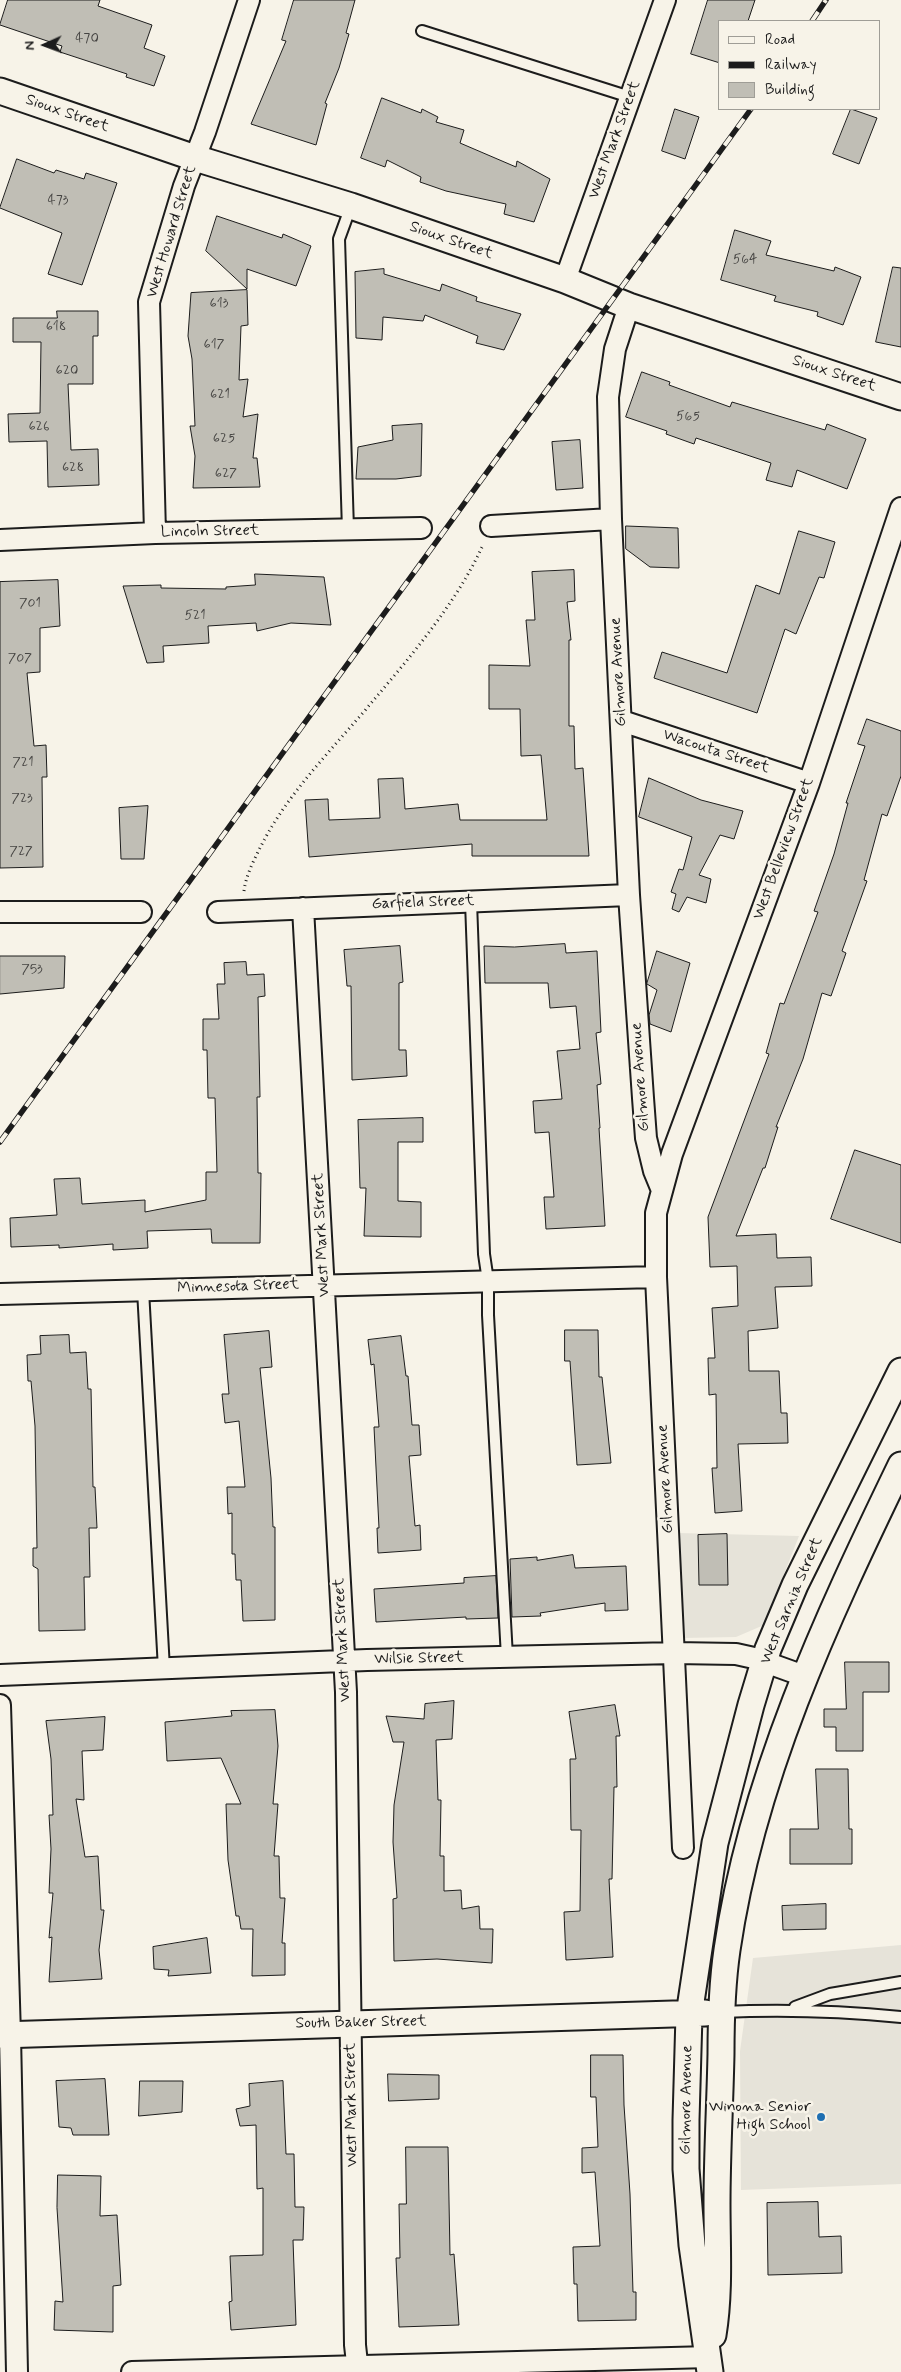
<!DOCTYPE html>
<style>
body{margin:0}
#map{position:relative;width:901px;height:2372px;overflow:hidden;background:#f7f3e8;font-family:Mynerve,sans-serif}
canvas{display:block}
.legend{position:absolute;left:718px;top:20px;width:162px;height:90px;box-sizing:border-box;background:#f7f3e8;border:1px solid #9f9d96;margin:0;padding:6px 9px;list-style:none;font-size:15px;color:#1c1c1c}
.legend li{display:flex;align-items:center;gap:10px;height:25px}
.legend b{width:25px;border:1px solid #9f9d96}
.north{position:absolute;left:20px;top:20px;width:50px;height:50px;-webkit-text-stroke:4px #f7f3e8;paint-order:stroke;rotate:268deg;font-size:14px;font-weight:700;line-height:20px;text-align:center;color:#1c1c1c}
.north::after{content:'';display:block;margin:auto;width:18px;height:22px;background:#1c1c1c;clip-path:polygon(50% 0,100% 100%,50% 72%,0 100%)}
</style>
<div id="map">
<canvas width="901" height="2372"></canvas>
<ul class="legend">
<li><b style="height:6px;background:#f7f3e8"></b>Road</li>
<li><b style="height:6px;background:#1c1c1c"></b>Railway</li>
<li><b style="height:14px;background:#c0beb5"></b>Building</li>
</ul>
<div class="north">N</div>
</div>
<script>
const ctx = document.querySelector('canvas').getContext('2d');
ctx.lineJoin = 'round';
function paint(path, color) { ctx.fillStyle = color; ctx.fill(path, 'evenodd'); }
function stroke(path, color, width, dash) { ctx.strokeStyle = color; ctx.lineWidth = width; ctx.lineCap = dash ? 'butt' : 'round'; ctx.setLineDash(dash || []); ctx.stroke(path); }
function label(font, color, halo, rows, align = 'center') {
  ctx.font = font + ' Mynerve,sans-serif'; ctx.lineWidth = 5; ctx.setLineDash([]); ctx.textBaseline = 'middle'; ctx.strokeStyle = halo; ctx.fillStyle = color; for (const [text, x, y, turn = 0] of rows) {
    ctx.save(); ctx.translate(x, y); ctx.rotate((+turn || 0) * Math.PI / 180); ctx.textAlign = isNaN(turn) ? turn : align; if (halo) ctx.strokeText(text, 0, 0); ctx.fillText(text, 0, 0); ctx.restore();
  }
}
const built = new Path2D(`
 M 678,1533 L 799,1536 L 764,1625 L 736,1637 L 683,1638 Z
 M 901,1945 L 901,2184 L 741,2190 L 740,2051 L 753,1958 Z`);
const building = new Path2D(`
 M 8,0 L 100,0 L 98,6 L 152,25 L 144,48 L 165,56 L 154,86 L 126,77 L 127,74 L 60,52 L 62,46 L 0,25 Z
 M 294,0 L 355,0 L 346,33 L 349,34 L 339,68 L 325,103 L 327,104 L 316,145 L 251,124 L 286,41 L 282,40 Z
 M 708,0 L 755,0 L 748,21 L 720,21 L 720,63 L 691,54 Z
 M 382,98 L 421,113 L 422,109 L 438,117 L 436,122 L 464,130 L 460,143 L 516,167 L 517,161 L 550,179 L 534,222 L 504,214 L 506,204 L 446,191 L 420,182 L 421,177 L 387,160 L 385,167 L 361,158 Z
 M 675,109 L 699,117 L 685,159 L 662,151 Z
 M 851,109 L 877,118 L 859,164 L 833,154 Z
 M 17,159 L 54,173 L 56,170 L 84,179 L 86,173 L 117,183 L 82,285 L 48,274 L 62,233 L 0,208 Z
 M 217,216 L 282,238 L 283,234 L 311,246 L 296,286 L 247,269 L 247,289 L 206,251 Z
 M 735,230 L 771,241 L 766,255 L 834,271 L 835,267 L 861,277 L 843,325 L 817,316 L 818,312 L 774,301 L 776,296 L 721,280 Z
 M 893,267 L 901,268 L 901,347 L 876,342 Z
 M 384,269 L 384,274 L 440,291 L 442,284 L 477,297 L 476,301 L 521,314 L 504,350 L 476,343 L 478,336 L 425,315 L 423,321 L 383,317 L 382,340 L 356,338 L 355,272 Z
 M 247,290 L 248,325 L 241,326 L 239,380 L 248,379 L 243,417 L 258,414 L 253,458 L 257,458 L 260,487 L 193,488 L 195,456 L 190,426 L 195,426 L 192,359 L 188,336 L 191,293 Z
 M 57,311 L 98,311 L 98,336 L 93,336 L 93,384 L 68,384 L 71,450 L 98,449 L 99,485 L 48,487 L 47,441 L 9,442 L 8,414 L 40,413 L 41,342 L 13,342 L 13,318 L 57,318 Z
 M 642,372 L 670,382 L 669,385 L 730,407 L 732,402 L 825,430 L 827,424 L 866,439 L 847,489 L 797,470 L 792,487 L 766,480 L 771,463 L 696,438 L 694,444 L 666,434 L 667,431 L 626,417 Z
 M 422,424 L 421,476 L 396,479 L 356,479 L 358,447 L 393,440 L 392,426 Z
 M 580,440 L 583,488 L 556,490 L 552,442 Z
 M 626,526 L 678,528 L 679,568 L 650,567 L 626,549 Z
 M 799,531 L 835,542 L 824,578 L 819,577 L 796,634 L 785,629 L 757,713 L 654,678 L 662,652 L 727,673 L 756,585 L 779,594 Z
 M 574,570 L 575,601 L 567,602 L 571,640 L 569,640 L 569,726 L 574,726 L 575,769 L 583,768 L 589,856 L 472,856 L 472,844 L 309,857 L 305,800 L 328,799 L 329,820 L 380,818 L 378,779 L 403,778 L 405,809 L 458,804 L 460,820 L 547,820 L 541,755 L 521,756 L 520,709 L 489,709 L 489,665 L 530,666 L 526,620 L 535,620 L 532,572 Z
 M 255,574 L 324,577 L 331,625 L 291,623 L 257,631 L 256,623 L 208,626 L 209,643 L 163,646 L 164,662 L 147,663 L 123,586 L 161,585 L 161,588 L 226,589 L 226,587 L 255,585 Z
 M 58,580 L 60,626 L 40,628 L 40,672 L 27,673 L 34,746 L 46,745 L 47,777 L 42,777 L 43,867 L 0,868 L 0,582 Z
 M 867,719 L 901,731 L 901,776 L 887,816 L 882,814 L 864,880 L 867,881 L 842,951 L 846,953 L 831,996 L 822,993 L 803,1059 L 776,1127 L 778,1127 L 765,1168 L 763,1168 L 736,1236 L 776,1234 L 777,1258 L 811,1257 L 812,1286 L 775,1287 L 778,1328 L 748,1331 L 749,1371 L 779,1371 L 781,1413 L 787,1413 L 788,1443 L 738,1444 L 742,1511 L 715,1513 L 712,1468 L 717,1468 L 716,1394 L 709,1395 L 708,1358 L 715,1358 L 712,1308 L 738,1306 L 737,1266 L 710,1267 L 708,1217 L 769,1054 L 766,1053 L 780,1003 L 784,1004 L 818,912 L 814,911 L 834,854 L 848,803 L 846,803 L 865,746 L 858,744 Z
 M 649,778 L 701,800 L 743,811 L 734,839 L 720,835 L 699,875 L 711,879 L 706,903 L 687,897 L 679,912 L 672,909 L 676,894 L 671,892 L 679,869 L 683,870 L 692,837 L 639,817 Z
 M 148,806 L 144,859 L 121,859 L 119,808 Z
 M 565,944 L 566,953 L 597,951 L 601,1032 L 596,1033 L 601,1084 L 597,1085 L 600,1128 L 599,1128 L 605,1226 L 546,1229 L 544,1197 L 554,1197 L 549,1132 L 535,1133 L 533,1101 L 562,1099 L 557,1051 L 580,1049 L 576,1006 L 550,1008 L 548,983 L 485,983 L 484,946 L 514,947 Z
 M 400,946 L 403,982 L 399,983 L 399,1050 L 406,1050 L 407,1076 L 352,1080 L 351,986 L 347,986 L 344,950 Z
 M 657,951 L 690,963 L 671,1032 L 650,1024 L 649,1015 L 657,990 L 647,984 Z
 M 0,956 L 65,956 L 64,988 L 0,994 Z
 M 246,962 L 247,975 L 264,974 L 265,996 L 258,997 L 260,1097 L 257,1097 L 258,1173 L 261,1173 L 260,1243 L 212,1243 L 211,1229 L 147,1231 L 148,1248 L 113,1250 L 113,1244 L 59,1248 L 59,1245 L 11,1247 L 10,1218 L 57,1215 L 54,1179 L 80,1178 L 82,1204 L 145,1200 L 145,1212 L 206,1200 L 206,1172 L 217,1172 L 215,1098 L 208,1098 L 207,1050 L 203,1050 L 203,1019 L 219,1019 L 217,984 L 225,984 L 224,963 Z
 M 423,1118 L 423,1142 L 398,1142 L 398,1201 L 421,1202 L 421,1237 L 364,1236 L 366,1188 L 360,1188 L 358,1120 Z
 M 855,1150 L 901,1165 L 901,1243 L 831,1219 Z
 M 565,1330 L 598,1330 L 599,1377 L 602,1377 L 611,1463 L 577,1465 L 570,1361 L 565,1361 Z
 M 269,1331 L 272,1367 L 260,1368 L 271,1478 L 273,1527 L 275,1527 L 275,1620 L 243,1621 L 241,1580 L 236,1580 L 235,1554 L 232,1554 L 232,1513 L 228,1514 L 227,1487 L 245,1487 L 239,1421 L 225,1423 L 222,1394 L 229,1394 L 224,1335 Z
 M 69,1335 L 70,1353 L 86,1352 L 88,1389 L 91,1389 L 93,1487 L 95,1487 L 97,1528 L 89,1528 L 90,1577 L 84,1577 L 85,1630 L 39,1631 L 38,1569 L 33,1566 L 33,1548 L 37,1548 L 35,1426 L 31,1381 L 28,1381 L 27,1355 L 41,1354 L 40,1336 Z
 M 401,1336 L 406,1376 L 408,1376 L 412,1425 L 419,1425 L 421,1455 L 409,1456 L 415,1526 L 420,1525 L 421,1550 L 378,1553 L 377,1528 L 379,1528 L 374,1427 L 379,1427 L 374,1364 L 371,1365 L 368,1340 Z
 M 727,1534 L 728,1585 L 699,1585 L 698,1535 Z
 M 573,1555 L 575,1568 L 626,1566 L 628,1610 L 605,1611 L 605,1603 L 540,1613 L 541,1616 L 512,1617 L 510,1559 L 537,1557 L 537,1560 Z
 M 496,1576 L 498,1618 L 466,1619 L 466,1617 L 376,1622 L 374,1589 L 464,1583 L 464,1578 Z
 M 845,1662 L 889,1662 L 889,1692 L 863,1692 L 863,1751 L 836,1751 L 836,1727 L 824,1727 L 824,1709 L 846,1709 Z
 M 454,1701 L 452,1739 L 436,1740 L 438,1800 L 441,1800 L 440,1856 L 444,1856 L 444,1891 L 461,1890 L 462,1909 L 479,1906 L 480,1929 L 493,1929 L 492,1963 L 437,1959 L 394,1961 L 393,1899 L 397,1898 L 393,1842 L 394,1805 L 404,1742 L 393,1742 L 386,1716 L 424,1719 L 425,1704 Z
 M 615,1705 L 620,1736 L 616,1736 L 617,1787 L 614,1787 L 612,1879 L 609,1879 L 613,1957 L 566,1960 L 564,1912 L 580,1911 L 581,1830 L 571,1830 L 570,1759 L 576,1759 L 569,1712 Z
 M 275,1710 L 278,1746 L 273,1804 L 278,1804 L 274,1856 L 279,1856 L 280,1898 L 285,1898 L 282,1943 L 285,1943 L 285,1975 L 252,1976 L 253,1929 L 241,1929 L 239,1916 L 236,1916 L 228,1860 L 226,1804 L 241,1804 L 221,1758 L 167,1761 L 165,1722 L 232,1716 L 231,1711 Z
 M 105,1717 L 103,1750 L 82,1751 L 84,1800 L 76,1799 L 85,1857 L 98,1856 L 101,1910 L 104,1910 L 99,1950 L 102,1979 L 49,1982 L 52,1937 L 49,1938 L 53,1893 L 49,1893 L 51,1849 L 49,1815 L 53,1815 L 51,1759 L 46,1721 Z
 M 816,1769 L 848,1769 L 849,1829 L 852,1829 L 852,1864 L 790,1864 L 790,1829 L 818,1829 Z
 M 826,1904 L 826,1929 L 783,1930 L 782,1906 Z
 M 207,1938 L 211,1973 L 168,1976 L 169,1970 L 154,1969 L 153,1947 Z
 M 591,2055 L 623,2055 L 624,2105 L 630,2194 L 633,2292 L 636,2292 L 636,2320 L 578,2321 L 577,2284 L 574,2284 L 573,2247 L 600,2246 L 595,2172 L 582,2173 L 582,2148 L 598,2147 L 596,2097 L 591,2097 Z
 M 388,2074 L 439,2075 L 439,2099 L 389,2101 Z
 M 105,2079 L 109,2135 L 73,2135 L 71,2128 L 59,2127 L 56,2081 Z
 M 140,2081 L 183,2081 L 182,2112 L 139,2116 Z
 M 283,2081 L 286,2154 L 294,2154 L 295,2207 L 304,2207 L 303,2240 L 293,2240 L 296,2325 L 231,2330 L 229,2302 L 232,2301 L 230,2256 L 263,2255 L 263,2188 L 257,2189 L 256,2125 L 240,2126 L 236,2109 L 250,2106 L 249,2084 Z
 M 406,2147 L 448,2147 L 450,2255 L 454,2254 L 459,2325 L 399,2327 L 396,2258 L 400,2258 L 399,2204 L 406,2204 Z
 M 58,2175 L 101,2176 L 100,2216 L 117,2215 L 121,2285 L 113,2286 L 113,2332 L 54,2330 L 55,2301 L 63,2302 L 57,2208 Z
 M 818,2202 L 819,2237 L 841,2236 L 842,2273 L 768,2275 L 767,2203 Z`);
const path = new Path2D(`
 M 244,891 C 246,875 254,860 261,846 C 289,791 333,749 372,702 C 412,655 457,602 483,545`);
const service = new Path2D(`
 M 422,31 L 630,97
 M 348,530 L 339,239 L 351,206
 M 471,902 L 484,1254 L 488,1281 L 488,1315 L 507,1657
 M 143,1290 L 164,1669
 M 795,2007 L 830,1994 L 901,1982
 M 722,2012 C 783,2009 841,2011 901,2017`);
const minor = new Path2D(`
 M 565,280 L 665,0
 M 629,306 L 615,349 L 608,397 L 611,519 L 629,895 L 643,1098 L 646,1138 L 654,1171 L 661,1188
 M 491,526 L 611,519
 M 155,533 L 149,302 L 184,186 L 205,132 L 249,0
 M 0,540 L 155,533 L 421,528
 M 622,721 L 809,783
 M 303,908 L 346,1692 L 355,2345 L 358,2372
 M 0,912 L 141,912
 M 218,912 L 629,895
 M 0,1294 L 656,1277
 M 0,1675 L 367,1660 L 675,1653 L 736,1654 L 754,1658 L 804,1676
 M 0,1705 L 10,2035 L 17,2372
 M 683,1848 L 656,1277 L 656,1213 L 672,1154 L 809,783 L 901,508
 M 132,2372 L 710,2357`);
const tertiary = new Path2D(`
 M 0,91 L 195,158 L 351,206 L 565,280 L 629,306 L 901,397
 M 0,2035 L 705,2013
 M 713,2335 C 720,2292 717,2248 717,2204 C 717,2154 720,2104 721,2054 C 721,2020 722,1984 727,1950 C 752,1778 826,1620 901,1465
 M 710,2372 L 692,2245 L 686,2169 L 686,2120 L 689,2015 L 715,1843 L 751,1705 L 768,1649 L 795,1585 L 901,1371`);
const rail = new Path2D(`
 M 812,21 L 826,0
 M 0,1142 L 751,109`);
const markers = [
 [821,2117,5,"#1f6fb2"]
];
const numberNames = [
 ["470",87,39],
 ["473",58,201],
 ["564",745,260],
 ["613",219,304],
 ["618",56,327],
 ["617",214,345],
 ["620",67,371],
 ["621",220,395],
 ["565",688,417],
 ["626",39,427],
 ["625",224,439],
 ["628",73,468],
 ["627",226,474],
 ["701",30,604],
 ["521",195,616],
 ["707",20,659],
 ["721",23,763],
 ["723",22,799],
 ["727",21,852],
 ["753",32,970]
];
const streetNames = [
 ["Sioux Street",67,114,19],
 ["West Mark Street",615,140,-70],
 ["West Howard Street",172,232,-73],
 ["Sioux Street",451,241,19],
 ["Sioux Street",834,374,18],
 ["Lincoln Street",210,532,-1],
 ["Gilmore Avenue",619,672,-93],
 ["Wacouta Street",716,752,18],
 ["West Belleview Street",784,849,-70],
 ["Garfield Street",423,903,-2],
 ["Gilmore Avenue",641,1077,-94],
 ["West Mark Street",322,1235,-93],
 ["Minnesota Street",238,1287,-2],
 ["Gilmore Avenue",666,1479,-93],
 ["West Sarnia Street",792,1601,-67],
 ["West Mark Street",343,1640,-93],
 ["Wilsie Street",419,1659,-1],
 ["South Baker Street",361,2023,-1],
 ["Gilmore Avenue",687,2100,-89],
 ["West Mark Street",352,2105,-91]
];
const poiNames = [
 ["Winona Senior",811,2108],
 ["High School",811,2126]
];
paint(built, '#e6e3d9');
paint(building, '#c0beb5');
stroke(building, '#1c1c1c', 1);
stroke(service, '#1c1c1c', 14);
stroke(minor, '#1c1c1c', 24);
stroke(tertiary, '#1c1c1c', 29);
stroke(path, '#1c1c1c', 3, [1, 4]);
stroke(service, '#f7f3e8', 10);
stroke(minor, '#f7f3e8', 20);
stroke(tertiary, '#f7f3e8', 25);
stroke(rail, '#1c1c1c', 5.5);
stroke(rail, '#f7f3e8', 4, [11]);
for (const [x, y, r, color] of markers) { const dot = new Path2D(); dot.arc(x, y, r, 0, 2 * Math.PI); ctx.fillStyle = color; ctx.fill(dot); stroke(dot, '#f7f3e8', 2); }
label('14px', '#454442', null, numberNames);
label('16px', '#1c1c1c', '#f7f3e8', streetNames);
label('16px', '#1c1c1c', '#f7f3e8', poiNames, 'right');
</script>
